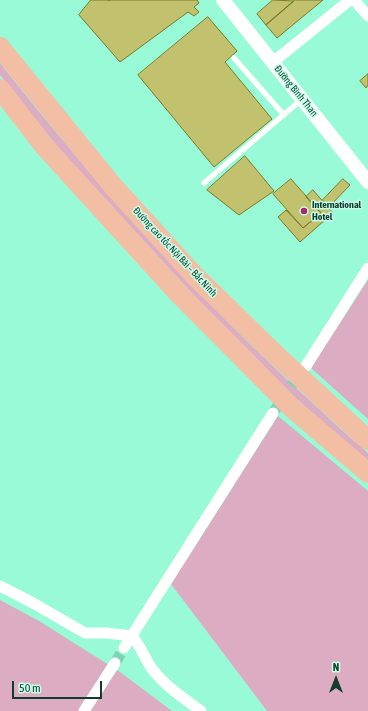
<!DOCTYPE html>
<meta charset="utf-8">
<style>
body{margin:0}
#map{position:relative;width:368px;height:711px;overflow:hidden;background:#98fad7;font-family:"Asap Condensed",sans-serif}
canvas{display:block}
.north{position:absolute;left:316px;top:659px;width:40px;height:40px;-webkit-text-stroke:3px #c7ffe9;paint-order:stroke;rotate:0deg;font-size:11px;font-weight:700;line-height:16px;text-align:center;color:#113c2e}
.north::after{content:'';display:block;margin:auto;width:14px;height:18px;background:#113c2e;clip-path:polygon(50% 0,100% 100%,50% 72%,0 100%)}
.scale{position:absolute;left:12px;top:681px;width:90px;height:18px;box-sizing:border-box;border:2px solid #113c2e;border-top:0;padding-left:5px;font-size:12px;line-height:14px;white-space:nowrap;color:#113c2e;-webkit-text-stroke:3px #c7ffe9;paint-order:stroke}
</style>
<div id="map">
<canvas width="368" height="711"></canvas>
<div class="north">N</div>
<div class="scale">50 m</div>
</div>
<script>
const ctx = document.querySelector('canvas').getContext('2d');
ctx.lineJoin = 'round';
function paint(path, color) { ctx.fillStyle = color; ctx.fill(path, 'evenodd'); }
function stroke(path, color, width, dash) { ctx.strokeStyle = color; ctx.lineWidth = width; ctx.lineCap = dash ? 'butt' : 'round'; ctx.setLineDash(dash || []); ctx.stroke(path); }
function label(font, color, halo, rows, align = 'center') {
  ctx.font = font + ' "Asap Condensed",sans-serif'; ctx.lineWidth = 3; ctx.setLineDash([]); ctx.textBaseline = 'middle'; ctx.strokeStyle = halo; ctx.fillStyle = color; for (const [text, x, y, turn = 0] of rows) {
    ctx.save(); ctx.translate(x, y); ctx.rotate((+turn || 0) * Math.PI / 180); ctx.textAlign = isNaN(turn) ? turn : align; if (halo) ctx.strokeText(text, 0, 0); ctx.fillText(text, 0, 0); ctx.restore();
  }
}
const green = new Path2D(`
 M 0,63 C 97,186 200,301 316,406 C 333,422 350,438 368,453 L 368,461 L 292,395 L 235,340 L 61,151 L 0,75 Z
 M 368,280 L 368,419 L 311,368 Z
 M 278,416 L 368,491 L 368,711 L 267,711 L 171,584 Z
 M 0,600 L 39,621 L 120,672 L 172,711 L 0,711 Z`);
const building = new Path2D(`
 M 91,0 L 107,0 L 109,1 L 110,0 L 197,0 L 199,3 L 194,7 L 199,12 L 194,16 L 188,12 L 120,62 L 79,15 Z
 M 273,0 L 294,1 L 266,25 L 257,14 Z
 M 295,0 L 323,0 L 277,38 L 266,25 Z
 M 208,17 L 237,51 L 225,62 L 272,119 L 214,167 L 138,75 Z
 M 368,74 L 368,85 L 366,88 L 360,81 Z
 M 245,156 L 274,191 L 239,215 L 207,190 Z
 M 291,179 L 321,213 L 303,228 L 273,194 Z
 M 343,179 L 350,185 L 328,208 L 322,201 Z
 M 313,190 L 333,213 L 300,242 L 278,217 L 286,210 L 303,228 L 321,213 L 306,197 Z`);
const minorTunnel = new Path2D(`
 M 273,413 L 301,372
 M 115,663 L 124,648`);
const service = new Path2D(`
 M 234,58 L 284,115
 M 204,183 L 301,100`);
const minor = new Path2D(`
 M 354,0 L 368,16
 M 273,62 L 350,0
 M 306,366 L 368,268
 M 0,586 L 33,603 L 85,633 L 107,633 L 132,636 C 141,646 145,660 153,670 C 166,687 185,699 201,711
 M 124,648 L 273,413
 M 84,711 L 115,663`);
const tertiary = new Path2D(`
 M 223,0 L 368,182`);
const motorway = new Path2D(`
 M 0,47 L 113,186 L 195,276 L 274,353 L 368,440
 M 0,89 L 44,146 L 178,293 L 293,409 L 368,473`);
const markers = [
 [304,211,4,"#a82774"]
];
const streetNames = [
 ["Đường Bình Than",296,91,51],
 ["Đường cao tốc Nội Bài – Bắc Ninh",175,252,47]
];
const poiNames = [
 ["International",312,205],
 ["Hotel",312,217]
];
paint(green, '#dbacc2');
paint(building, '#c1c16e');
stroke(building, '#7b7a24', 1);
stroke(minorTunnel, '#7dd4b5', 11, [11, 5.5]);
stroke(service, '#fff', 5.5);
stroke(minor, '#fff', 11);
stroke(tertiary, '#fff', 14);
stroke(motorway, '#f2bfa5', 20);
for (const [x, y, r, color] of markers) { const dot = new Path2D(); dot.arc(x, y, r, 0, 2 * Math.PI); ctx.fillStyle = color; ctx.fill(dot); stroke(dot, '#c7ffe9', 1.5); }
label('10px', '#113c2e', '#c7ffe9', streetNames);
label('bold 10px', '#113c2e', '#c7ffe9', poiNames, 'left');
</script>
